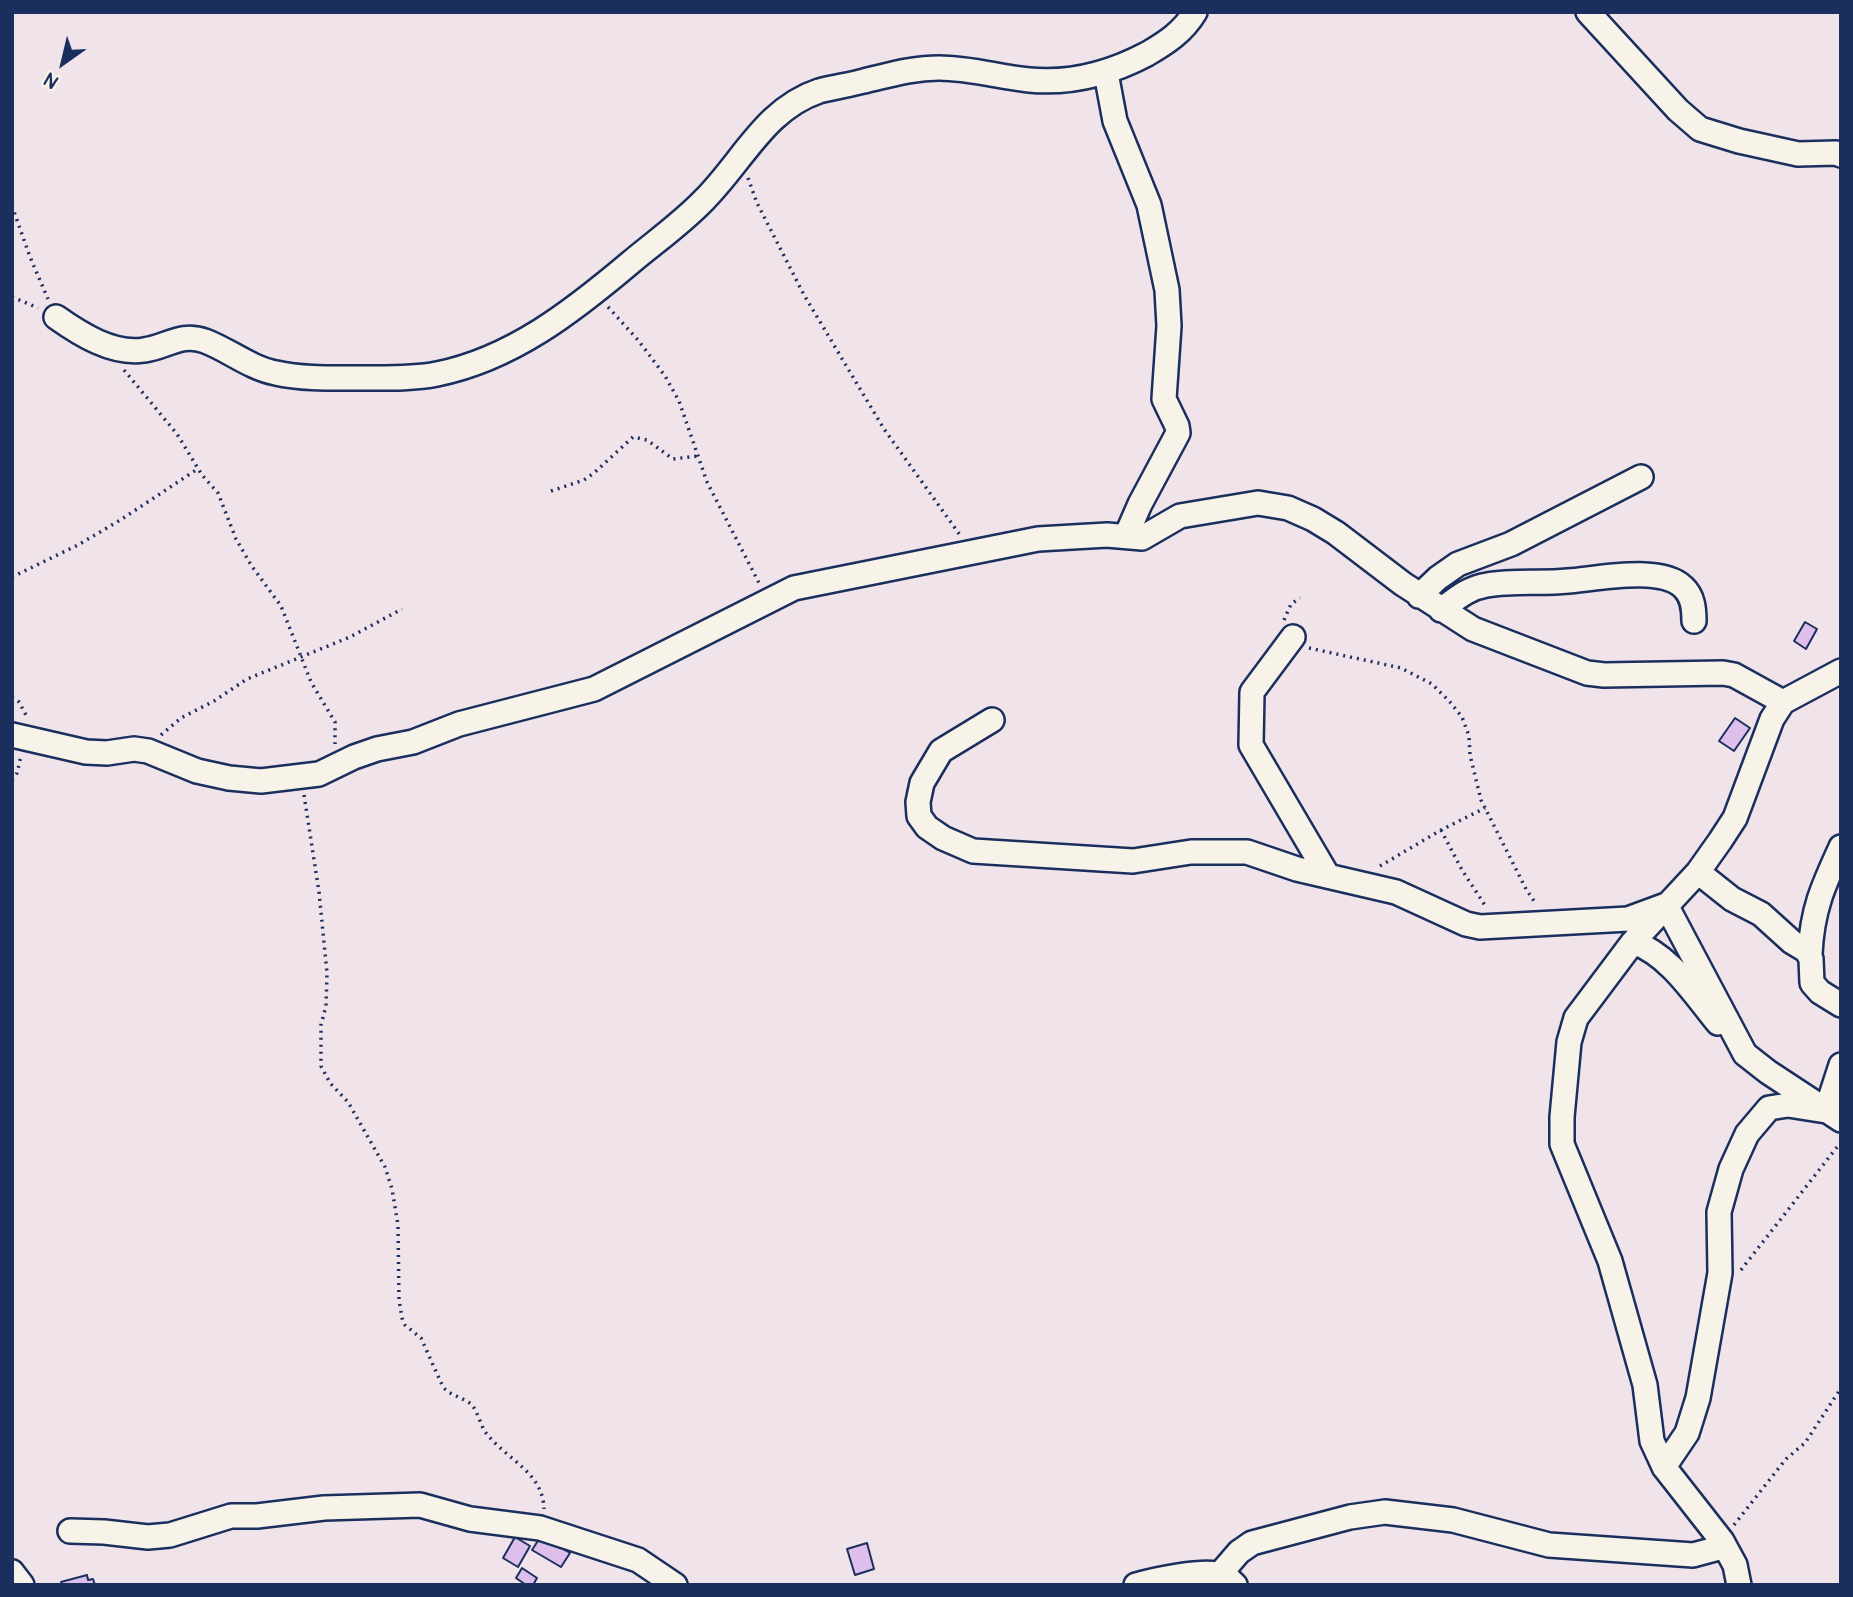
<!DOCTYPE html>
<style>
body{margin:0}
#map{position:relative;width:1853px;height:1597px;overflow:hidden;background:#f0e3e9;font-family:Pangolin,sans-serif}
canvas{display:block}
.frame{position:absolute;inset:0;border:14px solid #1b2f5e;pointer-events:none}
.north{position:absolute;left:28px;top:28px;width:70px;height:70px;-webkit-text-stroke:5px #f7f3e8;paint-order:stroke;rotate:214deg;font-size:19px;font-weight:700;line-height:28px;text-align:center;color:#1b2f5e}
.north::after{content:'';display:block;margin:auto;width:24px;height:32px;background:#1b2f5e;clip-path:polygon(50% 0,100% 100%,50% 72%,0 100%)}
</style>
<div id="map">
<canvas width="1853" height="1597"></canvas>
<div class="frame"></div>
<div class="north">N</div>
</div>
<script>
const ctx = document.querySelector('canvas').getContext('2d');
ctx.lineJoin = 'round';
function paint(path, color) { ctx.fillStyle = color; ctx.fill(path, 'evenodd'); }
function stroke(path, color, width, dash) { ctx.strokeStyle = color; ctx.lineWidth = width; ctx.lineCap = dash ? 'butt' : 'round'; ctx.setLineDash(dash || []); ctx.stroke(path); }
const building = new Path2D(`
 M 1805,622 L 1817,629 L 1806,649 L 1794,641 Z
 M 1735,718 L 1750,728 L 1734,751 L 1719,741 Z
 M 541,1536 L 570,1553 L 561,1567 L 532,1550 Z
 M 515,1537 L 530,1546 L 518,1567 L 503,1558 Z
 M 867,1543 L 874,1569 L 855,1575 L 847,1549 Z
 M 522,1568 L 537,1578 L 533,1585 L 526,1585 L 516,1578 Z
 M 87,1575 L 88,1580 L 93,1579 L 95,1585 L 62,1585 L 61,1582 Z`);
const path = new Path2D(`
 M 748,178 L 757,203 L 804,295 L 884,429 L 960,535
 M 12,206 L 30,257 L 48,299
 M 12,297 L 38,308
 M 608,307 L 638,340 L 665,376 L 679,401 L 707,482 L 759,583
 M 124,370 L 177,434 L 202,475 L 218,493 L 236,539 L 251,565 L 281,606 L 311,682 L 335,722 L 335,744
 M 551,491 L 584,480 L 594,473 L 633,437 L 647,440 L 673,459 L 698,456
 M 12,577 L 78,545 L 122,519 L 199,468
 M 1284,620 L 1291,604 L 1300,598
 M 1309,648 L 1401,668 L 1432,684 L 1450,702 L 1462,717 L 1469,736 L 1470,755 L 1481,800 L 1526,889 L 1536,904
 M 12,697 L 19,702 L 27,717
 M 161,735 L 181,718 L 214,701 L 247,679 L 350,637 L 402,609
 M 12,780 L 17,773 L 21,756
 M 304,795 L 319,892 L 327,973 L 326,1006 L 321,1025 L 321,1066 L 330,1083 L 348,1102 L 385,1167 L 392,1189 L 398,1225 L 399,1300 L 402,1318 L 405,1325 L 421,1338 L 443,1387 C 451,1396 462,1397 471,1404 C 478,1411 480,1425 486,1433 C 507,1460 543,1472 544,1509
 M 1441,830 L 1462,870 L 1486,907
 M 1380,866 L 1441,830 L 1485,808
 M 1741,1270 L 1841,1142
 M 1734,1525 L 1786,1459 L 1805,1443 L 1841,1388`);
const minor = new Path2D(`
 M 1588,12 L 1678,110 L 1700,129 L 1739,141 L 1798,154 L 1836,153 L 1841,155
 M 1106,73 L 1115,121 L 1149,205 L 1167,290 L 1169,326 L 1164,399 L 1177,426 L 1178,433 L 1140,504 L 1126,536
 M 56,317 C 80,334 113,355 144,350 C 167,347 181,332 205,341 C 229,350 250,368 276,373 C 303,379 332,378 360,378 C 385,378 412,379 437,374 C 512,359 573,311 630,263 C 655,242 682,223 704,200 C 743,161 765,109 819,91 C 834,87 849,85 864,81 C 890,75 912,68 939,68 C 970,68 999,77 1029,80 C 1070,84 1111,73 1147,54 C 1166,43 1183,32 1195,12
 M 1419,596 L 1438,578 L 1458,564 L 1511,544 L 1641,477
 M 1441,610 C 1456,599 1468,588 1487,585 C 1514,580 1542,584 1568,581 C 1596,579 1660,565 1683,587 C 1693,596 1694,609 1694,621
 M 1293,637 L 1252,692 L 1251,745 L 1328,876
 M 992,720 L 941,751 L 922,783 L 918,802 L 919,816 L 927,827 L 943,838 L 973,851 L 1133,861 L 1191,852 L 1247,852 L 1297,869 L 1396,892 L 1466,924 L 1480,927 L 1628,919 L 1666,905 L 1745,1054 L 1768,1072 L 1841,1120
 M 12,735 L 86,752 L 107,753 L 134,749 L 148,751 L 197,771 L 229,778 L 261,781 L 319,774 L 354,757 L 377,749 L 413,742 L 459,724 L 594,689 L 794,588 L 1038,539 L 1107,535 L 1142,538 L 1180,516 L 1258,503 L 1288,508 L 1313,519 L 1336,533 L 1403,584 L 1473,629 L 1587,673 L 1604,675 L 1723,673 L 1734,675 L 1783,702
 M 1698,872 L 1732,899 L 1761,914 L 1792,942 L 1807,951 L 1811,959 L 1812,983 L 1820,992 L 1841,1005
 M 1633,942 C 1670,955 1694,994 1718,1023
 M 1810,954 C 1812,910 1823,886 1841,847
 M 1664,1467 L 1687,1433 L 1698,1398 L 1720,1273 L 1719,1212 L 1731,1169 L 1747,1134 L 1769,1108 L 1788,1105 L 1826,1111 L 1841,1065
 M 70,1531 L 104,1532 L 148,1537 L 170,1535 L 231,1516 L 257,1516 L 324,1508 L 420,1505 L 470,1519 L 540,1528 L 638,1560 L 675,1585
 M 1722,1541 L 1735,1565 L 1739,1585
 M 12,1572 L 22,1585
 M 1220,1574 L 1239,1552 L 1252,1543 L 1350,1517 L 1385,1512 L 1453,1520 L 1549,1545 L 1693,1555 L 1719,1548 L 1722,1541 L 1664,1467 L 1652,1441 L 1645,1385 L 1610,1261 L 1562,1144 L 1562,1117 L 1569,1042 L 1576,1018 L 1633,942 L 1698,872 L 1720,841 L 1735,818 L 1772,719 L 1783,702 L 1841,671
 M 1136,1585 C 1154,1580 1204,1569 1221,1575 C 1227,1576 1231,1581 1235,1585`);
paint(building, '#debfec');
stroke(building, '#1b2f5e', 2);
stroke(minor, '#1b2f5e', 28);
stroke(path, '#1b2f5e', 3.5, [2, 5]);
stroke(minor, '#f7f3e8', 23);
</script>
